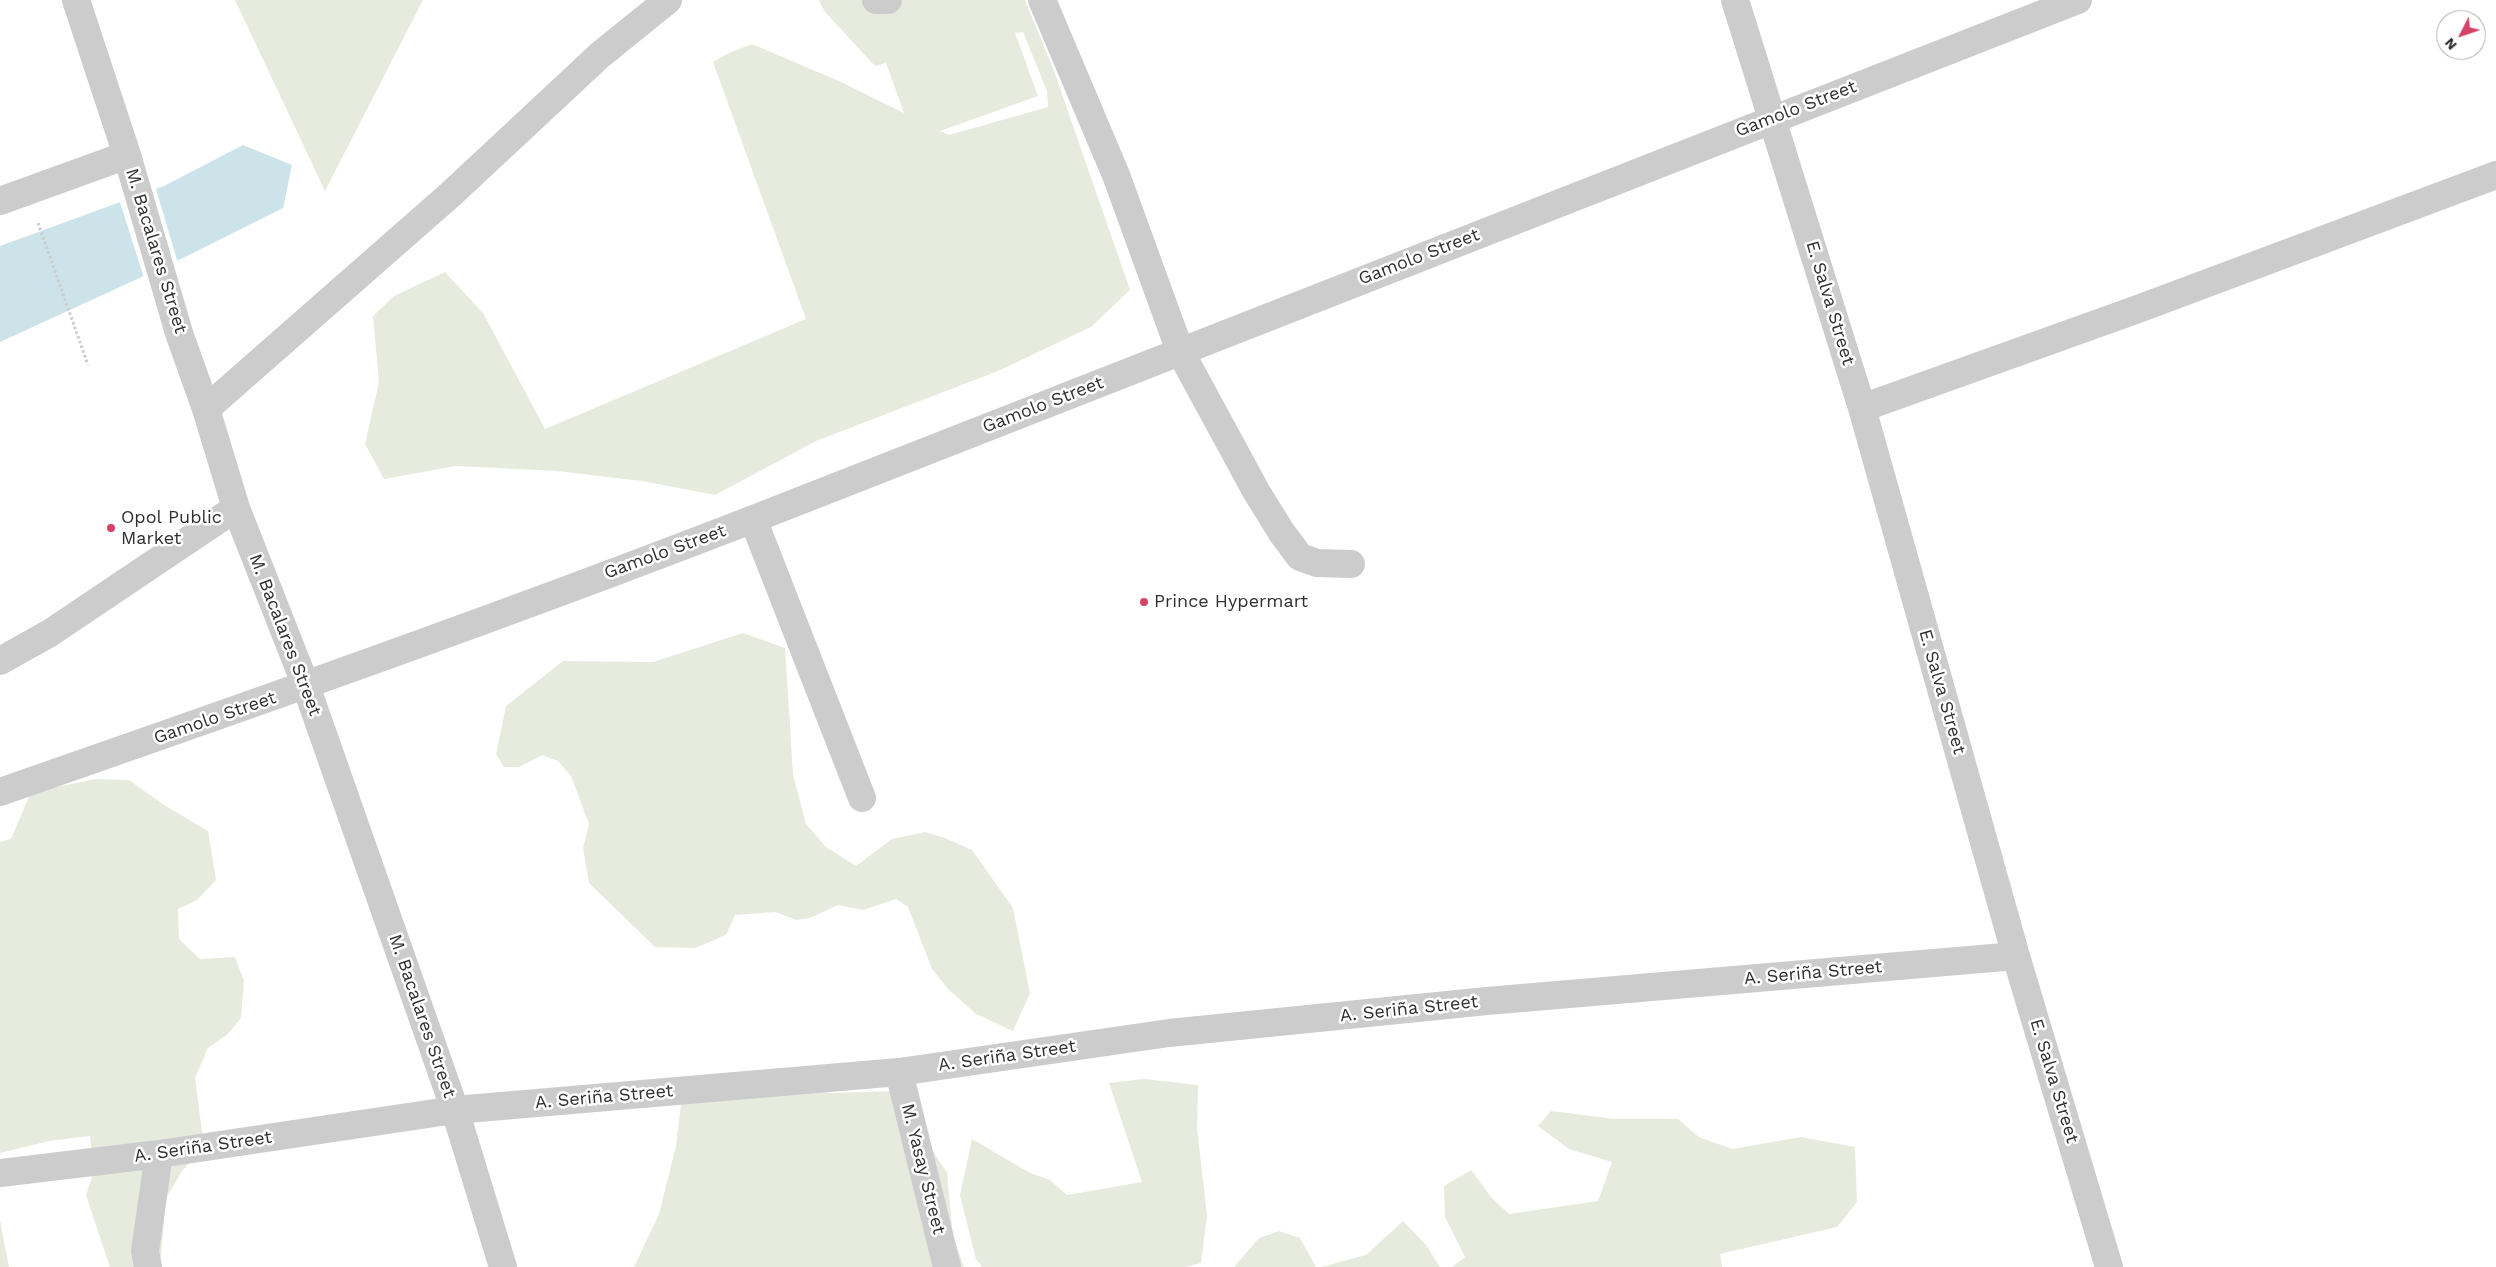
<!DOCTYPE html>
<meta charset="utf-8">
<style>
body{margin:0}
#map{position:relative;width:2496px;height:1267px;overflow:hidden;background:#fff;font-family:"Work Sans",sans-serif}
canvas{display:block}
.north{position:absolute;left:2436px;top:10px;width:50px;height:50px;box-sizing:border-box;background:#fff;border:1px solid #acacac;border-radius:50%;rotate:229deg;font-size:14px;font-weight:700;line-height:20px;text-align:center;color:#2f2f2f}
.north::after{content:'';display:block;margin:auto;width:18px;height:22px;background:#d54268;clip-path:polygon(50% 0,100% 100%,50% 72%,0 100%)}
</style>
<div id="map">
<canvas width="2496" height="1267"></canvas>
<div class="north">N</div>
</div>
<script>
const ctx = document.querySelector('canvas').getContext('2d');
ctx.lineJoin = 'round';
function paint(path, color) { ctx.fillStyle = color; ctx.fill(path, 'evenodd'); }
function stroke(path, color, width, dash) { ctx.strokeStyle = color; ctx.lineWidth = width; ctx.lineCap = dash ? 'butt' : 'round'; ctx.setLineDash(dash || []); ctx.stroke(path); }
function label(font, color, halo, rows, align = 'center') {
  ctx.font = font + ' "Work Sans",sans-serif'; ctx.lineWidth = 5; ctx.setLineDash([]); ctx.textBaseline = 'middle'; ctx.strokeStyle = halo; ctx.fillStyle = color; for (const [text, x, y, turn = 0] of rows) {
    ctx.save(); ctx.translate(x, y); ctx.rotate((+turn || 0) * Math.PI / 180); ctx.textAlign = isNaN(turn) ? turn : align; if (halo) ctx.strokeText(text, 0, 0); ctx.fillText(text, 0, 0); ctx.restore();
  }
}
const green = new Path2D(`
 M 235,0 L 423,0 L 325,191 Z
 M 819,0 L 1025,0 L 1054,71 L 1130,290 L 1091,327 L 998,371 L 816,441 L 715,495 L 642,481 L 557,471 L 456,466 L 384,479 L 365,444 L 379,382 L 373,316 L 394,296 L 445,272 L 483,313 L 545,429 L 806,319 L 713,62 L 729,53 L 752,44 L 841,82 L 904,113 L 886,63 L 875,66 L 825,12 ZM 1023,32 L 1047,91 L 1048,107 L 949,135 L 940,131 L 1038,96 L 1015,33 Z
 M 743,633 L 785,648 L 793,774 L 806,824 L 826,847 L 856,866 L 892,839 L 925,832 L 945,838 L 972,850 L 1013,908 L 1030,993 L 1013,1031 L 976,1014 L 948,989 L 932,969 L 908,907 L 896,899 L 863,910 L 838,905 L 810,918 L 797,920 L 775,912 L 735,915 L 726,935 L 695,948 L 655,947 L 589,883 L 583,848 L 589,824 L 571,776 L 558,761 L 542,755 L 519,767 L 504,767 L 496,754 L 506,706 L 563,661 L 653,662 Z
 M 96,779 L 129,780 L 164,805 L 208,831 L 216,880 L 197,900 L 178,909 L 179,939 L 200,959 L 235,957 L 244,981 L 241,1018 L 228,1034 L 208,1048 L 195,1078 L 204,1147 L 182,1171 L 166,1198 L 160,1267 L 110,1267 L 86,1195 L 94,1171 L 90,1136 L 49,1141 L 0,1153 L 0,842 L 11,839 L 31,792 Z
 M 1144,1079 L 1198,1085 L 1197,1128 L 1207,1216 L 1201,1263 L 1185,1267 L 982,1267 L 976,1259 L 960,1195 L 972,1139 L 1030,1173 L 1050,1180 L 1067,1195 L 1142,1182 L 1109,1083 Z
 M 792,1090 L 831,1093 L 894,1091 L 947,1173 L 953,1237 L 964,1267 L 634,1267 L 659,1214 L 676,1146 L 681,1104 Z
 M 1551,1111 L 1615,1119 L 1678,1119 L 1699,1137 L 1732,1149 L 1801,1137 L 1855,1147 L 1857,1202 L 1837,1227 L 1720,1254 L 1722,1267 L 1452,1267 L 1465,1257 L 1445,1217 L 1444,1186 L 1471,1170 L 1491,1197 L 1509,1214 L 1598,1201 L 1612,1162 L 1569,1149 L 1538,1126 Z
 M 0,1220 L 9,1267 L 0,1267 Z
 M 1403,1221 L 1426,1245 L 1440,1267 L 1321,1267 L 1366,1255 Z
 M 1279,1231 L 1300,1238 L 1316,1267 L 1234,1267 L 1259,1238 Z`);
const water = new Path2D(`
 M 243,145 L 292,165 L 283,208 L 181,259 L 0,342 L 0,246 L 164,186 Z`);
const pier = new Path2D(`
 M 155,186 L 178,263 L 144,278 L 119,199 Z`);
const path = new Path2D(`
 M 38,223 L 88,365`);
const minor = new Path2D(`
 M 76,0 L 127,155 L 179,333 L 206,409 L 236,508 L 306,686 L 455,1110 L 503,1267
 M 876,0 L 888,0
 M 1042,0 L 1116,175 L 1180,351 L 1256,491 L 1282,533 L 1300,557 L 1317,563 L 1351,564
 M 1735,0 L 1862,408 L 2016,956 L 2109,1267
 M 0,201 L 127,155
 M 1862,408 L 2138,309 L 2496,175
 M 206,409 L 451,194 L 600,55 L 668,0
 M 753,519 L 862,798
 M 0,661 L 50,633 L 236,508
 M 0,792 C 253,704 506,615 756,518 C 1198,347 1637,170 2078,0
 M 899,1072 L 947,1267
 M 0,1173 L 159,1154 L 455,1110 L 899,1072 L 1169,1033 L 1487,1001 L 2016,956
 M 148,1267 L 145,1251 L 159,1154`);
const markers = [
 [111,528,5,"#d54268"],
 [1144,602,5,"#d54268"]
];
const streetNames = [
 ["Gamolo Street",1796,109,-21],
 ["M. Bacalares Street",156,251,73],
 ["Gamolo Street",1419,257,-21],
 ["E. Salva Street",1830,303,73],
 ["Gamolo Street",1043,405,-21],
 ["Gamolo Street",665,552,-20],
 ["M. Bacalares Street",285,635,69],
 ["E. Salva Street",1942,692,74],
 ["Gamolo Street",215,718,-19],
 ["A. Seriña Street",1813,973,-5],
 ["A. Seriña Street",1409,1009,-6],
 ["M. Bacalares Street",422,1016,71],
 ["A. Seriña Street",1007,1056,-8],
 ["E. Salva Street",2054,1081,73],
 ["A. Seriña Street",604,1097,-5],
 ["A. Seriña Street",203,1147,-8],
 ["M. Yasay Street",923,1169,76]
];
const poiNames = [
 ["Opol Public",121,518],
 ["Market",121,539],
 ["Prince Hypermart",1154,602]
];
paint(green, '#e7ebde');
paint(water, '#cce3e9');
paint(pier, '#fff');
stroke(path, '#ccc', 3, [2.5, 2.5]);
stroke(minor, '#ccc', 28);
for (const [x, y, r, color] of markers) { const dot = new Path2D(); dot.arc(x, y, r, 0, 2 * Math.PI); ctx.fillStyle = color; ctx.fill(dot); stroke(dot, '#fff', 2); }
label('18px', '#2f2f2f', '#fff', streetNames);
label('18px', '#2f2f2f', '#fff', poiNames, 'left');
</script>
